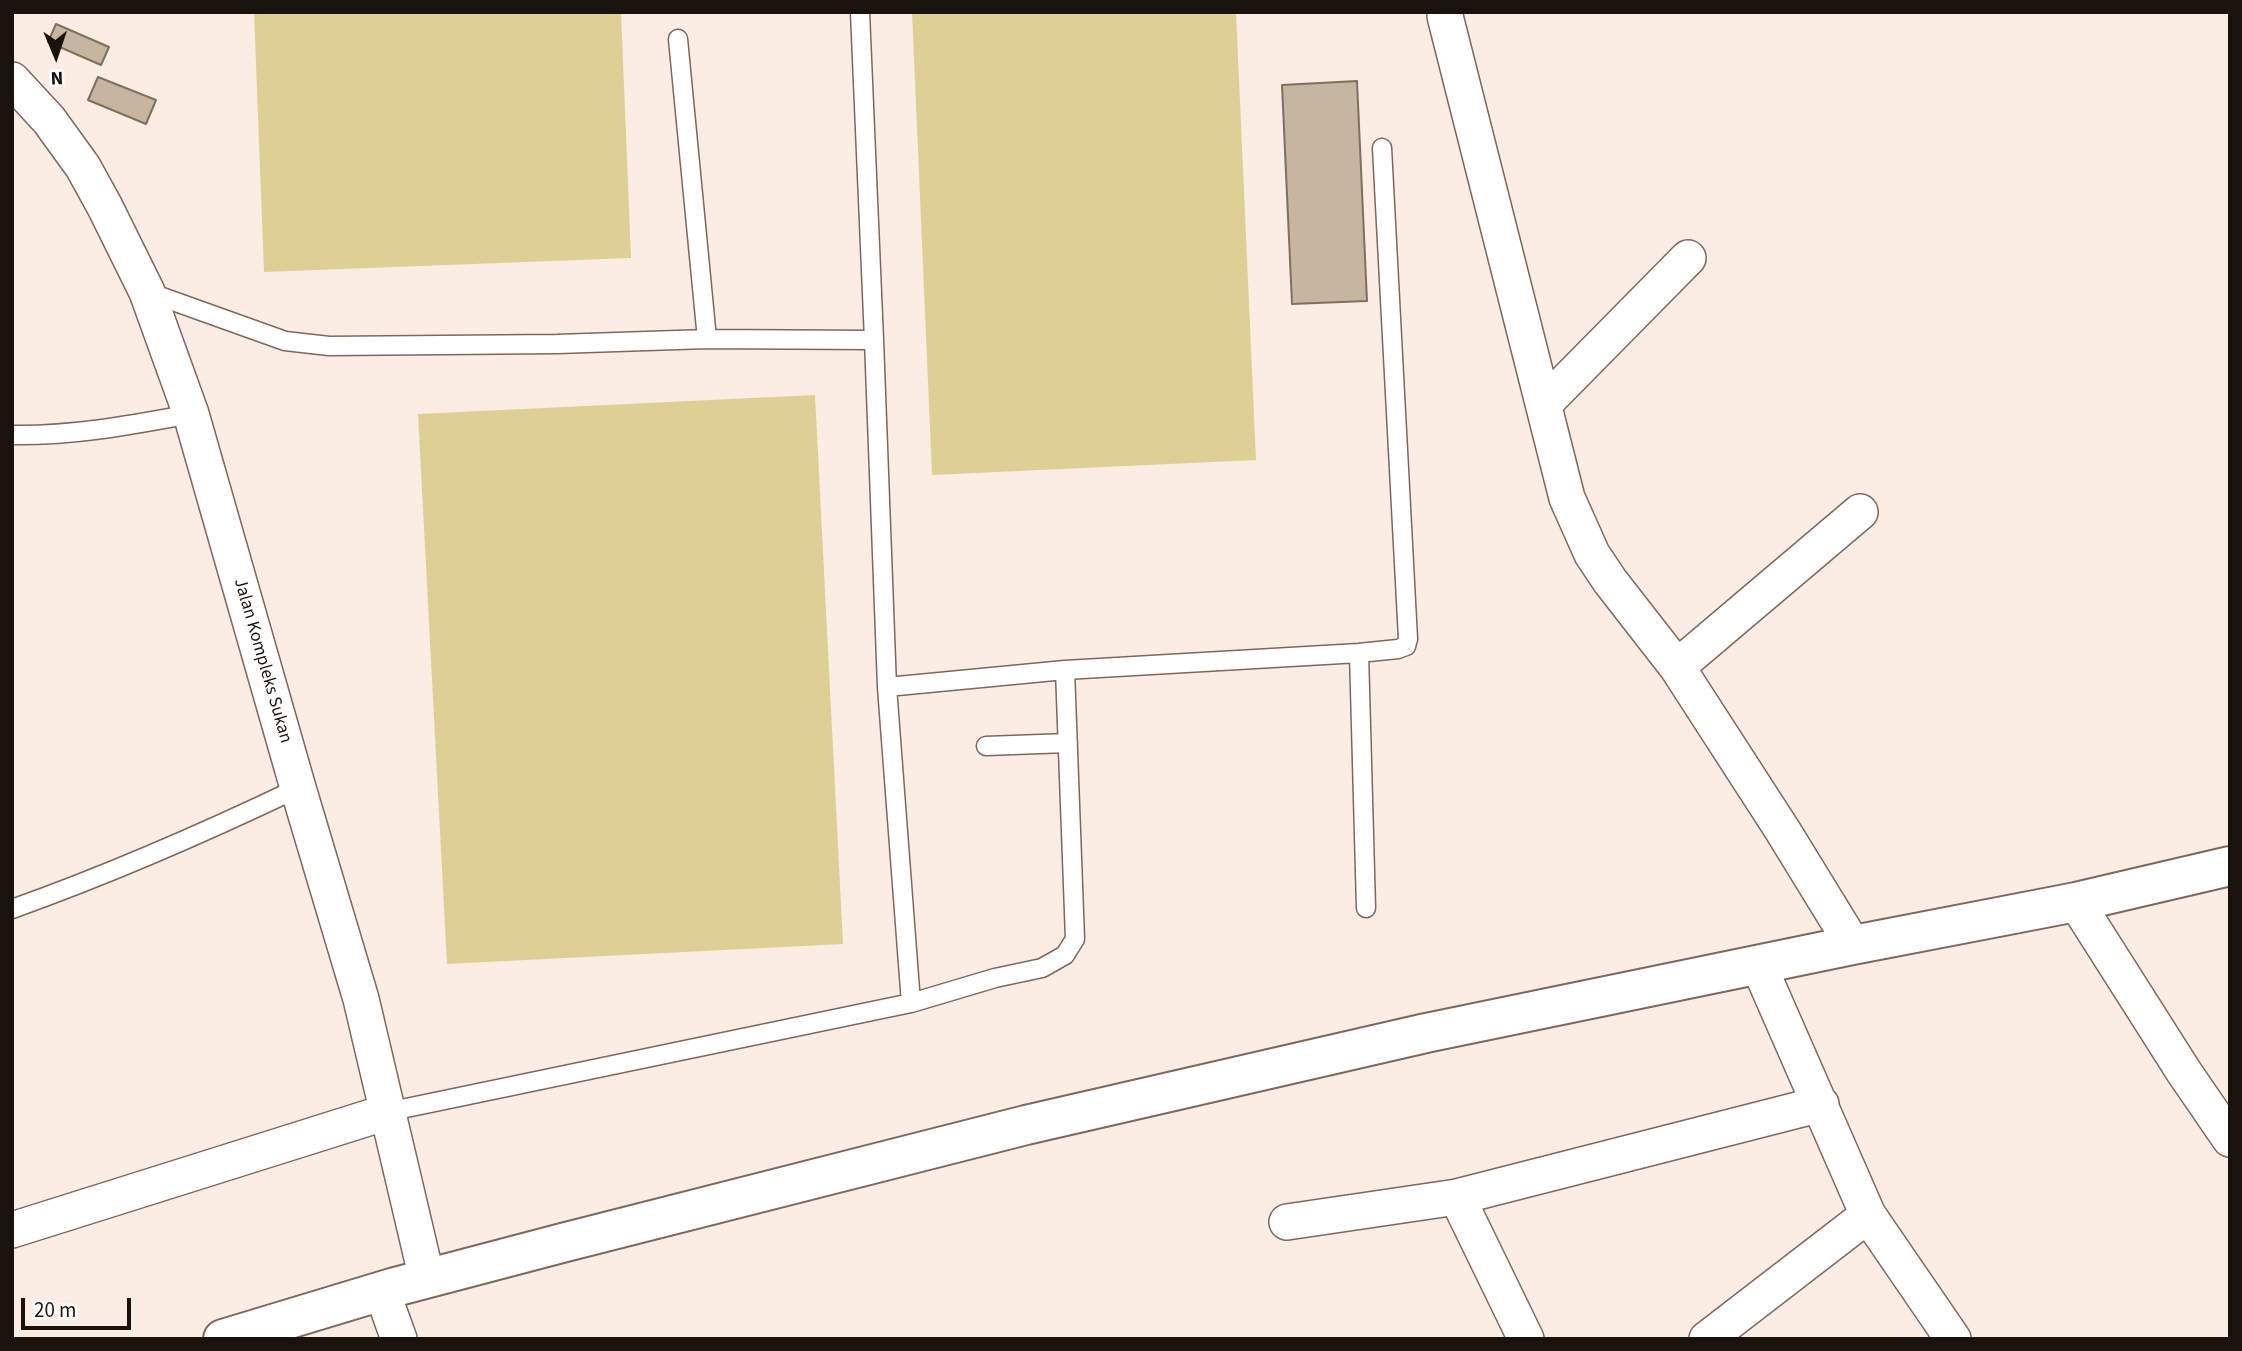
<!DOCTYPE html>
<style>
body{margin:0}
#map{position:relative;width:2242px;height:1351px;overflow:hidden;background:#fbede4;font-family:"Source Sans 3",sans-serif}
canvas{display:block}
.frame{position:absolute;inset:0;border:14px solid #1a120d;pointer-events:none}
.north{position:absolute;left:21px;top:21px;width:70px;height:70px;-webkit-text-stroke:5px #fdfdfd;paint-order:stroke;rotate:178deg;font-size:19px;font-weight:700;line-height:28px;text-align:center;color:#1a120d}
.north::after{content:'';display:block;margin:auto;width:24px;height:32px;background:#1a120d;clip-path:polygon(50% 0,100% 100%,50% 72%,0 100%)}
.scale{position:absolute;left:21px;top:1298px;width:110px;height:32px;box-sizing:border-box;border:4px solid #1a120d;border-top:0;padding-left:9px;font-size:21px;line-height:24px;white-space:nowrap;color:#1a120d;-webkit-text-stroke:5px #fdfdfd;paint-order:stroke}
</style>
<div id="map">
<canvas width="2242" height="1351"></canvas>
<div class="frame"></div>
<div class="north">N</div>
<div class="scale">20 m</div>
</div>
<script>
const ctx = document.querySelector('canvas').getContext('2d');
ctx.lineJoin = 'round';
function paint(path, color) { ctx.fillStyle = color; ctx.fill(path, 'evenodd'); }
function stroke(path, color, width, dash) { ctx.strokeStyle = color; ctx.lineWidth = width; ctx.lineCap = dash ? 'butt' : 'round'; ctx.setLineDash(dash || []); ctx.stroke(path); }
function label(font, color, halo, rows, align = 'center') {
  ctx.font = font + ' "Source Sans 3",sans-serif'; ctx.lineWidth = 5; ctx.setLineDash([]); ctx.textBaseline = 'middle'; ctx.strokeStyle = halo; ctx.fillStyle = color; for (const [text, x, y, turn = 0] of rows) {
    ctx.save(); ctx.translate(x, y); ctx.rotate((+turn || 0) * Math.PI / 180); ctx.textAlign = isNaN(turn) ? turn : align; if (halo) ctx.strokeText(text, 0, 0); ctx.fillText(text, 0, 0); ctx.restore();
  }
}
const green = new Path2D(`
 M 254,12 L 621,12 L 631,258 L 264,272 Z
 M 912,12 L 1236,12 L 1256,460 L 932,475 Z
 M 815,395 L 843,944 L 447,964 L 418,414 Z`);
const building = new Path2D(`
 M 56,24 L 109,47 L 101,65 L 48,42 Z
 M 98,77 L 156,100 L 146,124 L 88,100 Z
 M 1357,81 L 1367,301 L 1292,304 L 1282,85 Z`);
const lane = new Path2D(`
 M 860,12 L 874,340
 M 678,39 L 707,339
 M 148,292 L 285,341 L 329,346 L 557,344 L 707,339 L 874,340 L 887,687 L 911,1003
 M 12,435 C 74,436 131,425 191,414
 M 1359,653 L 1366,908
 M 887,687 L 1065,670 L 1359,653 L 1398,649 L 1406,646 L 1408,639 L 1382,148
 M 986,746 L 1068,743
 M 12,909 C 110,874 204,833 298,788
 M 387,1112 L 911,1003 L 995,978 L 1042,968 L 1065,955 L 1075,939 L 1065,670`);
const street = new Path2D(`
 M 1445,16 L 1567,498 L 1592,554 L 1610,581 L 1677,667 L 1783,831 L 1853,945
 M 12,80 L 49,120 L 83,167 L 105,207 L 147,292 L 191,414 L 298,788 L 361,999 L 427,1279
 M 1544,404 L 1688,258
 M 1677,667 L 1860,512
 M 2076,902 L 2184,1072 L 2230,1139
 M 1759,966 L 1868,1215 L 1953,1339
 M 1457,1197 L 1526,1339
 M 1287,1222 L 1457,1197 L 1821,1104
 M 12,1230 L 387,1112
 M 382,1292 L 399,1339
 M 1707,1339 L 1868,1215`);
const secondary = new Path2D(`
 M 223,1339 L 395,1287 L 562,1243 L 1026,1125 L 1426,1033 L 1853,945 L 2076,902 L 2230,866`);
const streetNames = [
 ["Jalan Kompleks Sukan",262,661,74]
];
paint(green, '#ded094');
paint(building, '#c5b5a1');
stroke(building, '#7e705d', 2);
stroke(lane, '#7d685b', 21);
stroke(street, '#7d685b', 38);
stroke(secondary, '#7d685b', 42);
stroke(lane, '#fff', 18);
stroke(street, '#fff', 35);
stroke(secondary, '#fff', 38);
label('18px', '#1a120d', '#fdfdfd', streetNames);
</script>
